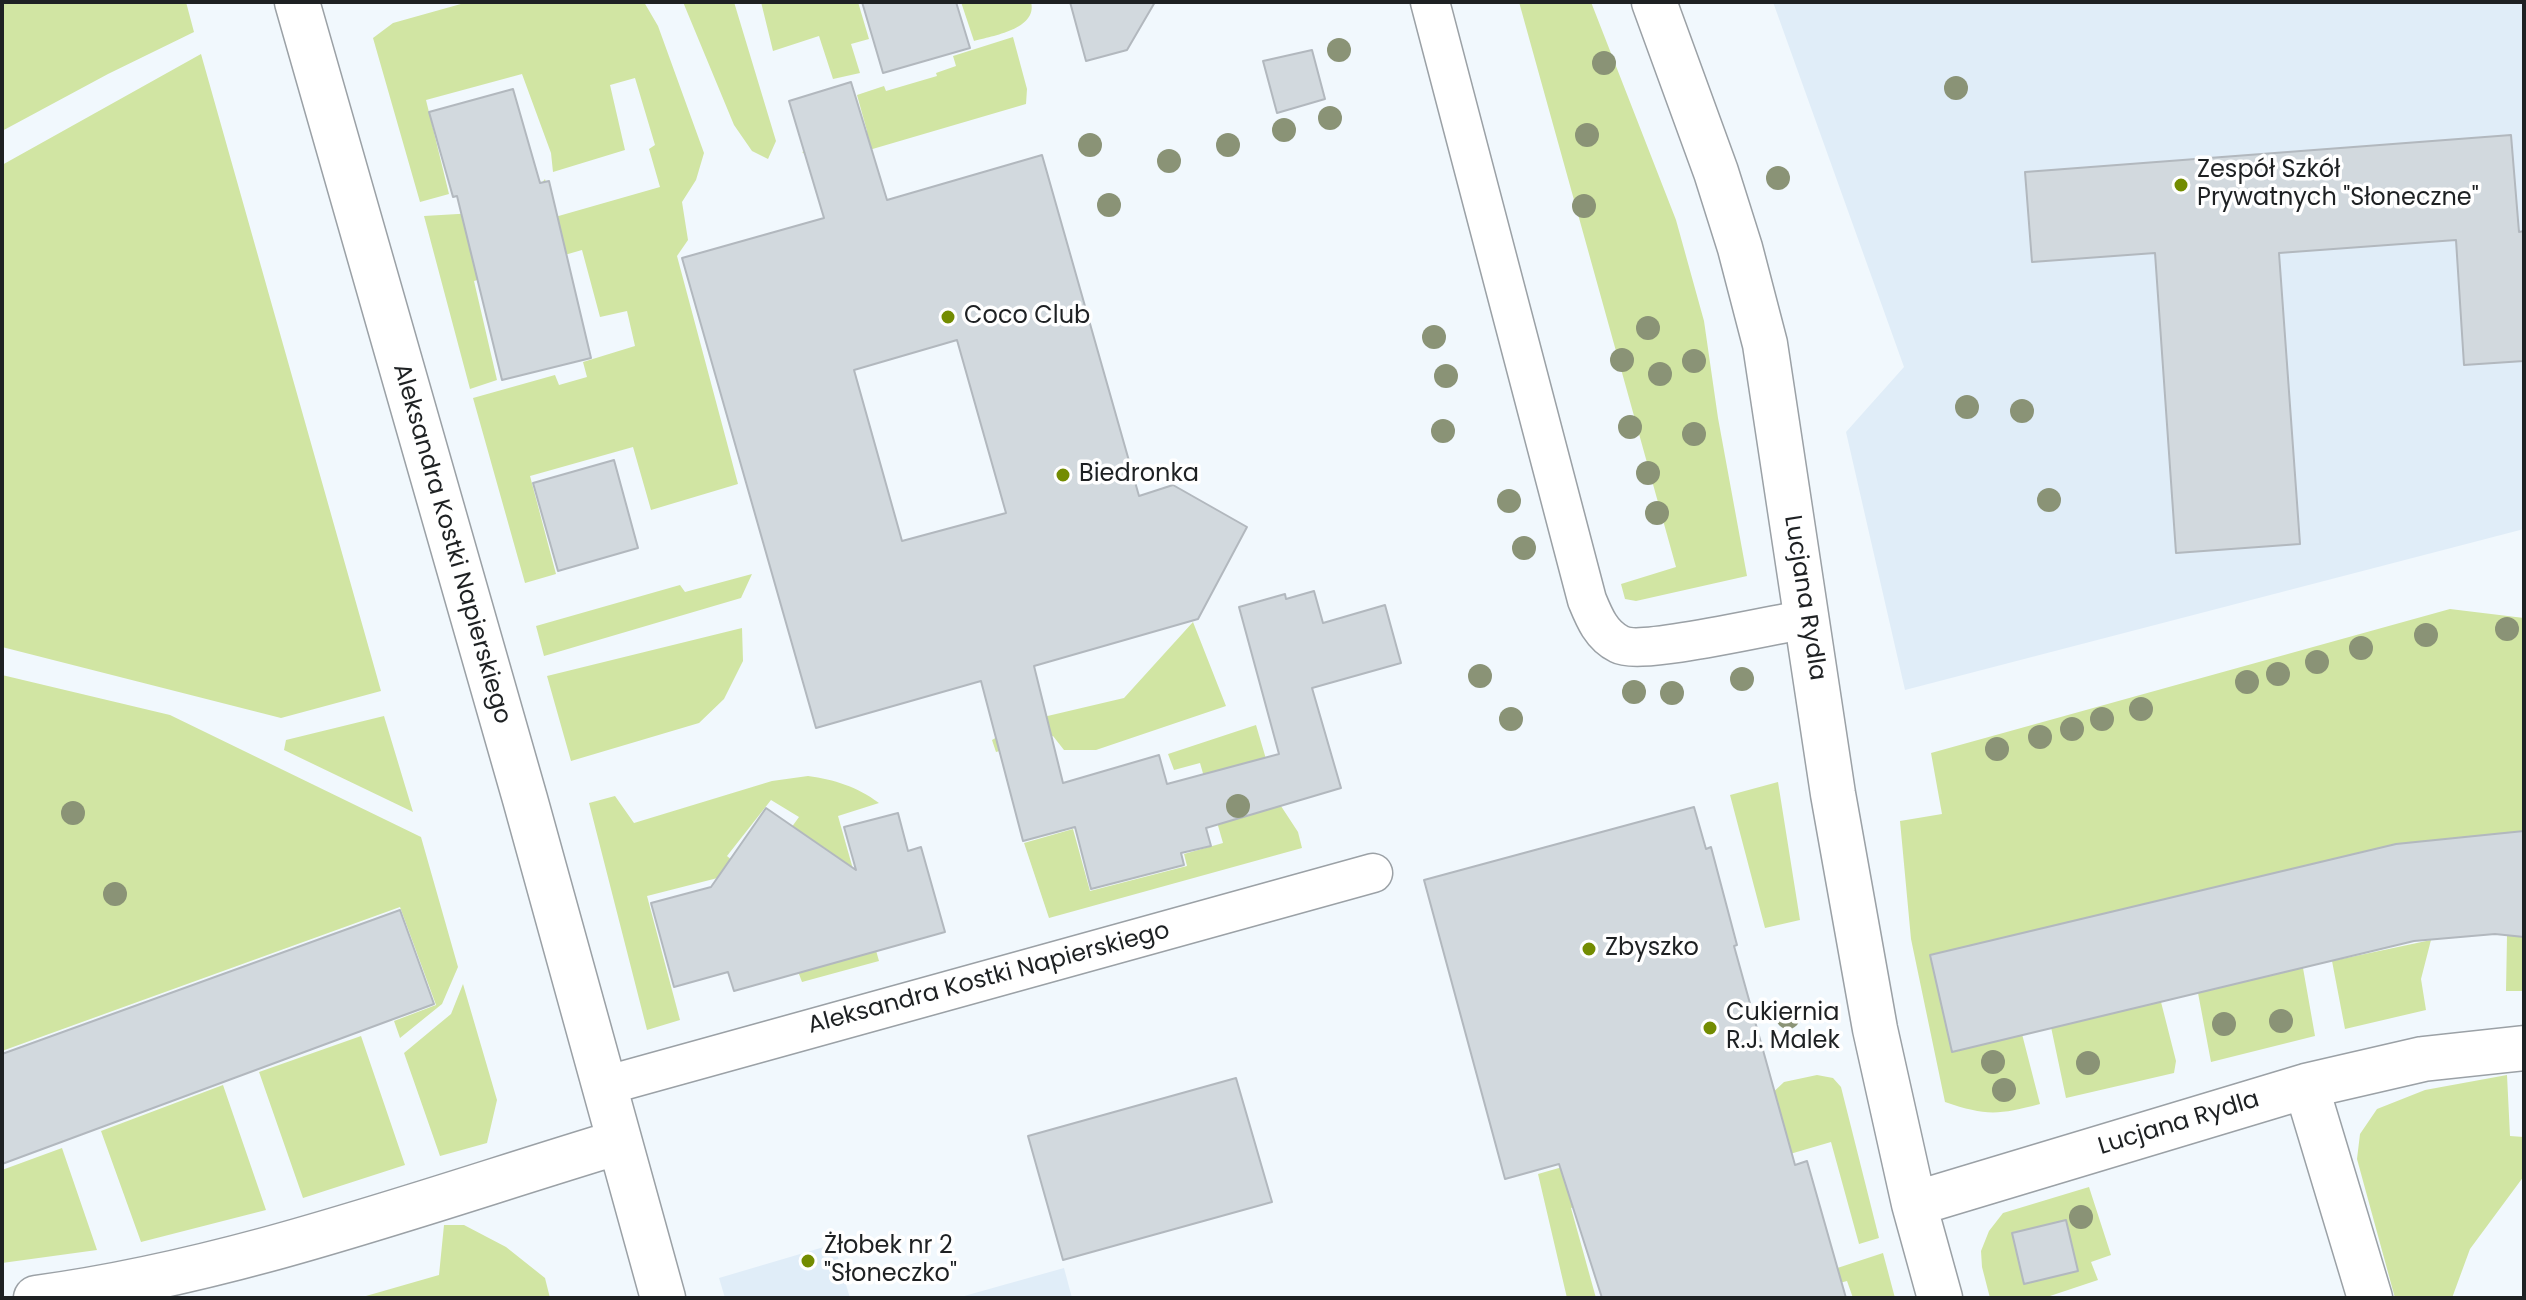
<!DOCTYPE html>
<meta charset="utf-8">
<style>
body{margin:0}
#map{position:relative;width:2526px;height:1300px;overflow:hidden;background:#f1f8fd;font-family:Poppins,sans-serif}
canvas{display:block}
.frame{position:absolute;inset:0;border:4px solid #1e2123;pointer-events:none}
</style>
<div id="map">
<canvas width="2526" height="1300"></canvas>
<div class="frame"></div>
</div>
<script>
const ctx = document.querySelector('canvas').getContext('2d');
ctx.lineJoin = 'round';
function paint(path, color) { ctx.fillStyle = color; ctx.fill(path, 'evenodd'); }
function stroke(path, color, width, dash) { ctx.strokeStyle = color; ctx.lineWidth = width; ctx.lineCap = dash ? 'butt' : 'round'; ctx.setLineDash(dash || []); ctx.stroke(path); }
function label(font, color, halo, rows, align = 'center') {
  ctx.font = font + ' Poppins,sans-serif'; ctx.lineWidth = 7; ctx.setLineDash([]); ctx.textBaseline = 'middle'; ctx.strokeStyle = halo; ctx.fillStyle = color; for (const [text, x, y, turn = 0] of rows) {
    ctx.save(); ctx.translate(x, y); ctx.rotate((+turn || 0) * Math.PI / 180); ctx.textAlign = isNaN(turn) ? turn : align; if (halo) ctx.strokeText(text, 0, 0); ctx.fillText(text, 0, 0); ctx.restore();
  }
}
const built = new Path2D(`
 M 1773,2 L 2524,2 L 2524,529 L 1905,690 L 1846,432 L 1904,367 Z
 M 834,1244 L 850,1298 L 725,1298 L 719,1278 Z
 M 1064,1268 L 1072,1298 L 957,1298 Z`);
const green = new Path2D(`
 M 2,2 L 186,2 L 194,32 L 108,74 L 2,131 Z
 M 468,2 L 644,2 L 658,26 L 704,153 L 696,180 L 682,202 L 688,240 L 677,256 L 738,484 L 651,510 L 633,447 L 530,476 L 556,574 L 525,583 L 473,398 L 555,375 L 559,385 L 587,377 L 583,362 L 635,346 L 627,311 L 600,317 L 582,250 L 474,281 L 497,380 L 470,389 L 424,216 L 475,213 L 528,199 L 545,179 L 555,217 L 660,187 L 649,149 L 655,145 L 635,78 L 610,85 L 625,150 L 553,172 L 551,153 L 522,74 L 426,100 L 449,194 L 420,202 L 373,38 L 393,23 Z
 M 683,2 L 734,2 L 776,141 L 768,159 L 752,151 L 734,125 Z
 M 761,2 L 858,2 L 869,39 L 851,44 L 860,73 L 833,79 L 819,36 L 773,51 Z
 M 961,2 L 1031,2 C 1038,29 992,36 974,41 Z
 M 1519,2 L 1591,2 L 1676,220 L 1704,321 L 1718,418 L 1747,576 L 1636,601 L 1625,599 L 1621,584 L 1676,567 Z
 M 1013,37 L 1027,89 L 1026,104 L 818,165 L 802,152 L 867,131 L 857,95 L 884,86 L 886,91 L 937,76 L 936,73 L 956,66 L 953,56 Z
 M 201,54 L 381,691 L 281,718 L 2,647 L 2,165 Z
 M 752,574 L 741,598 L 544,656 L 536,626 L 680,585 L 685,592 Z
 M 2450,609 L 2524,618 L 2524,834 L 2501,833 L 2396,844 L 1931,955 L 1952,1051 L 2022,1034 L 2040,1104 C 1998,1115 1986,1116 1945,1102 L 1911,939 L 1900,821 L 1942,814 L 1931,753 Z
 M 1193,622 L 1226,706 L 1096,750 L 1064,750 L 1053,736 L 996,752 L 992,740 L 1022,722 L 1124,698 Z
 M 742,628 L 743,661 L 724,699 L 699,723 L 571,761 L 547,676 Z
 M 2,675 L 170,715 L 421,837 L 458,967 L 442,1004 L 400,1038 L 394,1021 L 436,1005 L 400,907 L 2,1051 Z
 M 384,716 L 413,812 L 284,750 L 286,740 Z
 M 1256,725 L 1279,803 L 1298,832 L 1302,848 L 1049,918 L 1024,843 L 1073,829 L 1090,891 L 1187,866 L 1184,854 L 1223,843 L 1200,763 L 1174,770 L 1168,754 Z
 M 808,776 C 835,780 856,786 879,803 L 838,816 L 879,961 L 802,982 L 760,871 L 799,817 L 771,800 L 727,856 L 745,871 L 647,896 L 680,1020 L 647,1030 L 589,803 L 615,796 L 634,823 L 772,781 Z
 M 1778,782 L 1800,920 L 1765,928 L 1730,795 Z
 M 2507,936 L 2524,936 L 2524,991 L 2506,991 Z
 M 2431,940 L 2421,979 L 2426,1010 L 2345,1029 L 2332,961 Z
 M 2303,968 L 2315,1036 L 2211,1062 L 2198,993 Z
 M 463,984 L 497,1100 L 487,1143 L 440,1156 L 404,1053 L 451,1014 Z
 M 2161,1002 L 2176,1061 L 2174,1073 L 2066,1098 L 2051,1027 Z
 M 361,1036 L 405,1165 L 303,1198 L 259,1072 Z
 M 1817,1075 L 1833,1078 L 1841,1087 L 1879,1238 L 1859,1244 L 1831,1142 L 1694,1182 L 1642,1190 L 1571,1208 L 1596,1298 L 1567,1298 L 1538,1174 L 1660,1139 L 1766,1099 L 1784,1082 Z
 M 2507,1075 L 2510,1136 L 2524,1137 L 2524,1176 L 2470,1249 L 2452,1298 L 2395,1298 L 2357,1159 L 2360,1134 L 2377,1109 L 2425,1090 Z
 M 223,1085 L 266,1210 L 141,1242 L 101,1131 Z
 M 62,1148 L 97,1250 L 2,1263 L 2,1170 Z
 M 2089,1187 L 2111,1255 L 2091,1262 L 2098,1280 L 2044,1298 L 1990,1298 L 1982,1267 L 1981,1251 L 1989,1231 L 2003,1213 Z
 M 444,1225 L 464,1225 L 506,1247 L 545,1278 L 550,1298 L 359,1298 L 439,1275 Z
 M 1883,1253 L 1895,1298 L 1853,1298 L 1847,1281 L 1803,1293 L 1746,1298 Z`);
const building = new Path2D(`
 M 862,2 L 956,2 L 970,48 L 883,73 Z
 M 1070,2 L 1155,2 L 1127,50 L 1086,61 Z
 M 1312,50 L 1325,99 L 1277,113 L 1263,61 Z
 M 851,82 L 887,200 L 1042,155 L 1139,496 L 1173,485 L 1247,527 L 1198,619 L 1034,666 L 1063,783 L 1159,755 L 1167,784 L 1279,754 L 1239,607 L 1285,594 L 1286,599 L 1314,591 L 1323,623 L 1385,605 L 1401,663 L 1312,688 L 1341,788 L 1206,828 L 1211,846 L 1181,853 L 1184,865 L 1091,889 L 1075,827 L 1023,841 L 981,681 L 816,728 L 682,258 L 824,218 L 789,101 ZM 957,340 L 1006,513 L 902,541 L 854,370 Z
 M 513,89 L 540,183 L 549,181 L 591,358 L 502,380 L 457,196 L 453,197 L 429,112 Z
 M 2511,135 L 2519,232 L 2524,231 L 2524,361 L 2464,365 L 2456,240 L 2279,253 L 2300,544 L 2176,553 L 2155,253 L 2032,262 L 2025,172 Z
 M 614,460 L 638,548 L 558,571 L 533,483 Z
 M 1694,807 L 1706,849 L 1711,847 L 1737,945 L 1734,946 L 1795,1165 L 1807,1161 L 1846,1298 L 1602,1298 L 1559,1164 L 1505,1179 L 1424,880 Z
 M 766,808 L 856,870 L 844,827 L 898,813 L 908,851 L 921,847 L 945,932 L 734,991 L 728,972 L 674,987 L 651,903 L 711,887 Z
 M 2524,831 L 2524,937 L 2495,934 L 2414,941 L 1952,1052 L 1930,955 L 2396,844 Z
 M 400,910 L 434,1004 L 2,1164 L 2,1054 Z
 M 1236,1078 L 1272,1202 L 1063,1260 L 1028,1136 Z
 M 2066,1220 L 2078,1271 L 2024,1284 L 2012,1233 Z`);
const lane = new Path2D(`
 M 1430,2 L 1587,600 C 1594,617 1601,635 1619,644 C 1641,656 1774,624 1808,619
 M 604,1086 L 1373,873`);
const street = new Path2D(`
 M 297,2 L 525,799 L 663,1298
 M 1654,2 L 1716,172 L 1740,248 L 1765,344 L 1833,794 L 1875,1029 L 1914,1204 L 1940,1298
 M 2306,1086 L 2370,1298
 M 1914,1204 L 2306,1086 L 2423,1059 L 2524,1048
 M 36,1298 C 236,1271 427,1200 619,1142`);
const trees = [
 [1339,50],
 [1604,63],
 [1956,88],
 [1330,118],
 [1284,130],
 [1587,135],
 [1090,145],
 [1228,145],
 [1169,161],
 [1778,178],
 [1109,205],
 [1584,206],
 [1648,328],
 [1434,337],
 [1622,360],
 [1694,361],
 [1660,374],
 [1446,376],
 [1967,407],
 [2022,411],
 [1630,427],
 [1443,431],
 [1694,434],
 [1648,473],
 [2049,500],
 [1509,501],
 [1657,513],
 [1524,548],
 [2507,629],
 [2426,635],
 [2361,648],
 [2317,662],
 [2278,674],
 [1480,676],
 [1742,679],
 [2247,682],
 [1634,692],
 [1672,693],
 [2141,709],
 [1511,719],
 [2102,719],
 [2072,729],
 [2040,737],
 [1997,749],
 [1238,806],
 [73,813],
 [115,894],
 [1788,1017],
 [2281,1021],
 [2224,1024],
 [1993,1062],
 [2088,1063],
 [2004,1090],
 [2081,1217]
];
const markers = [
 [2181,185,8,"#738c01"],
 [948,317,8,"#738c01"],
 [1063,475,8,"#738c01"],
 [1589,949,8,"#738c01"],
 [1710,1028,8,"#738c01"],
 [808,1261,8,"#738c01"]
];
const poiNames = [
 ["Zespół Szkół",2197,171],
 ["Prywatnych \"Słoneczne\"",2197,199],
 ["Coco Club",964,317],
 ["Biedronka",1079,475],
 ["Zbyszko",1605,949],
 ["Cukiernia",1726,1014],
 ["R.J. Malek",1726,1042],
 ["Żłobek nr 2",824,1247],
 ["\"Słoneczko\"",824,1275]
];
const streetNames = [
 ["Aleksandra Kostki Napierskiego",451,544,74],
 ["Lucjana Rydla",1804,598,81],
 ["Aleksandra Kostki Napierskiego",989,979,-15],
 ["Lucjana Rydla",2179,1124,-17]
];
paint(built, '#e0edf8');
paint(green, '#d1e5a3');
paint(building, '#d2d9de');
stroke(building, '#b2b8be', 2);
stroke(lane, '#9ba1a6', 41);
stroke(street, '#9ba1a6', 47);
stroke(lane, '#fff', 38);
stroke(street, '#fff', 44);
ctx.fillStyle = '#8a9376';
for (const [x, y] of trees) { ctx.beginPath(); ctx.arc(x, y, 12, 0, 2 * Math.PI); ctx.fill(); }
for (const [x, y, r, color] of markers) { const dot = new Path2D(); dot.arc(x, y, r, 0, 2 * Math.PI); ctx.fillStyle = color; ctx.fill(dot); stroke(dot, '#fff', 3); }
label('24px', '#1e2123', '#fff', poiNames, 'left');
label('24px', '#1e2123', '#fff', streetNames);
</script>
